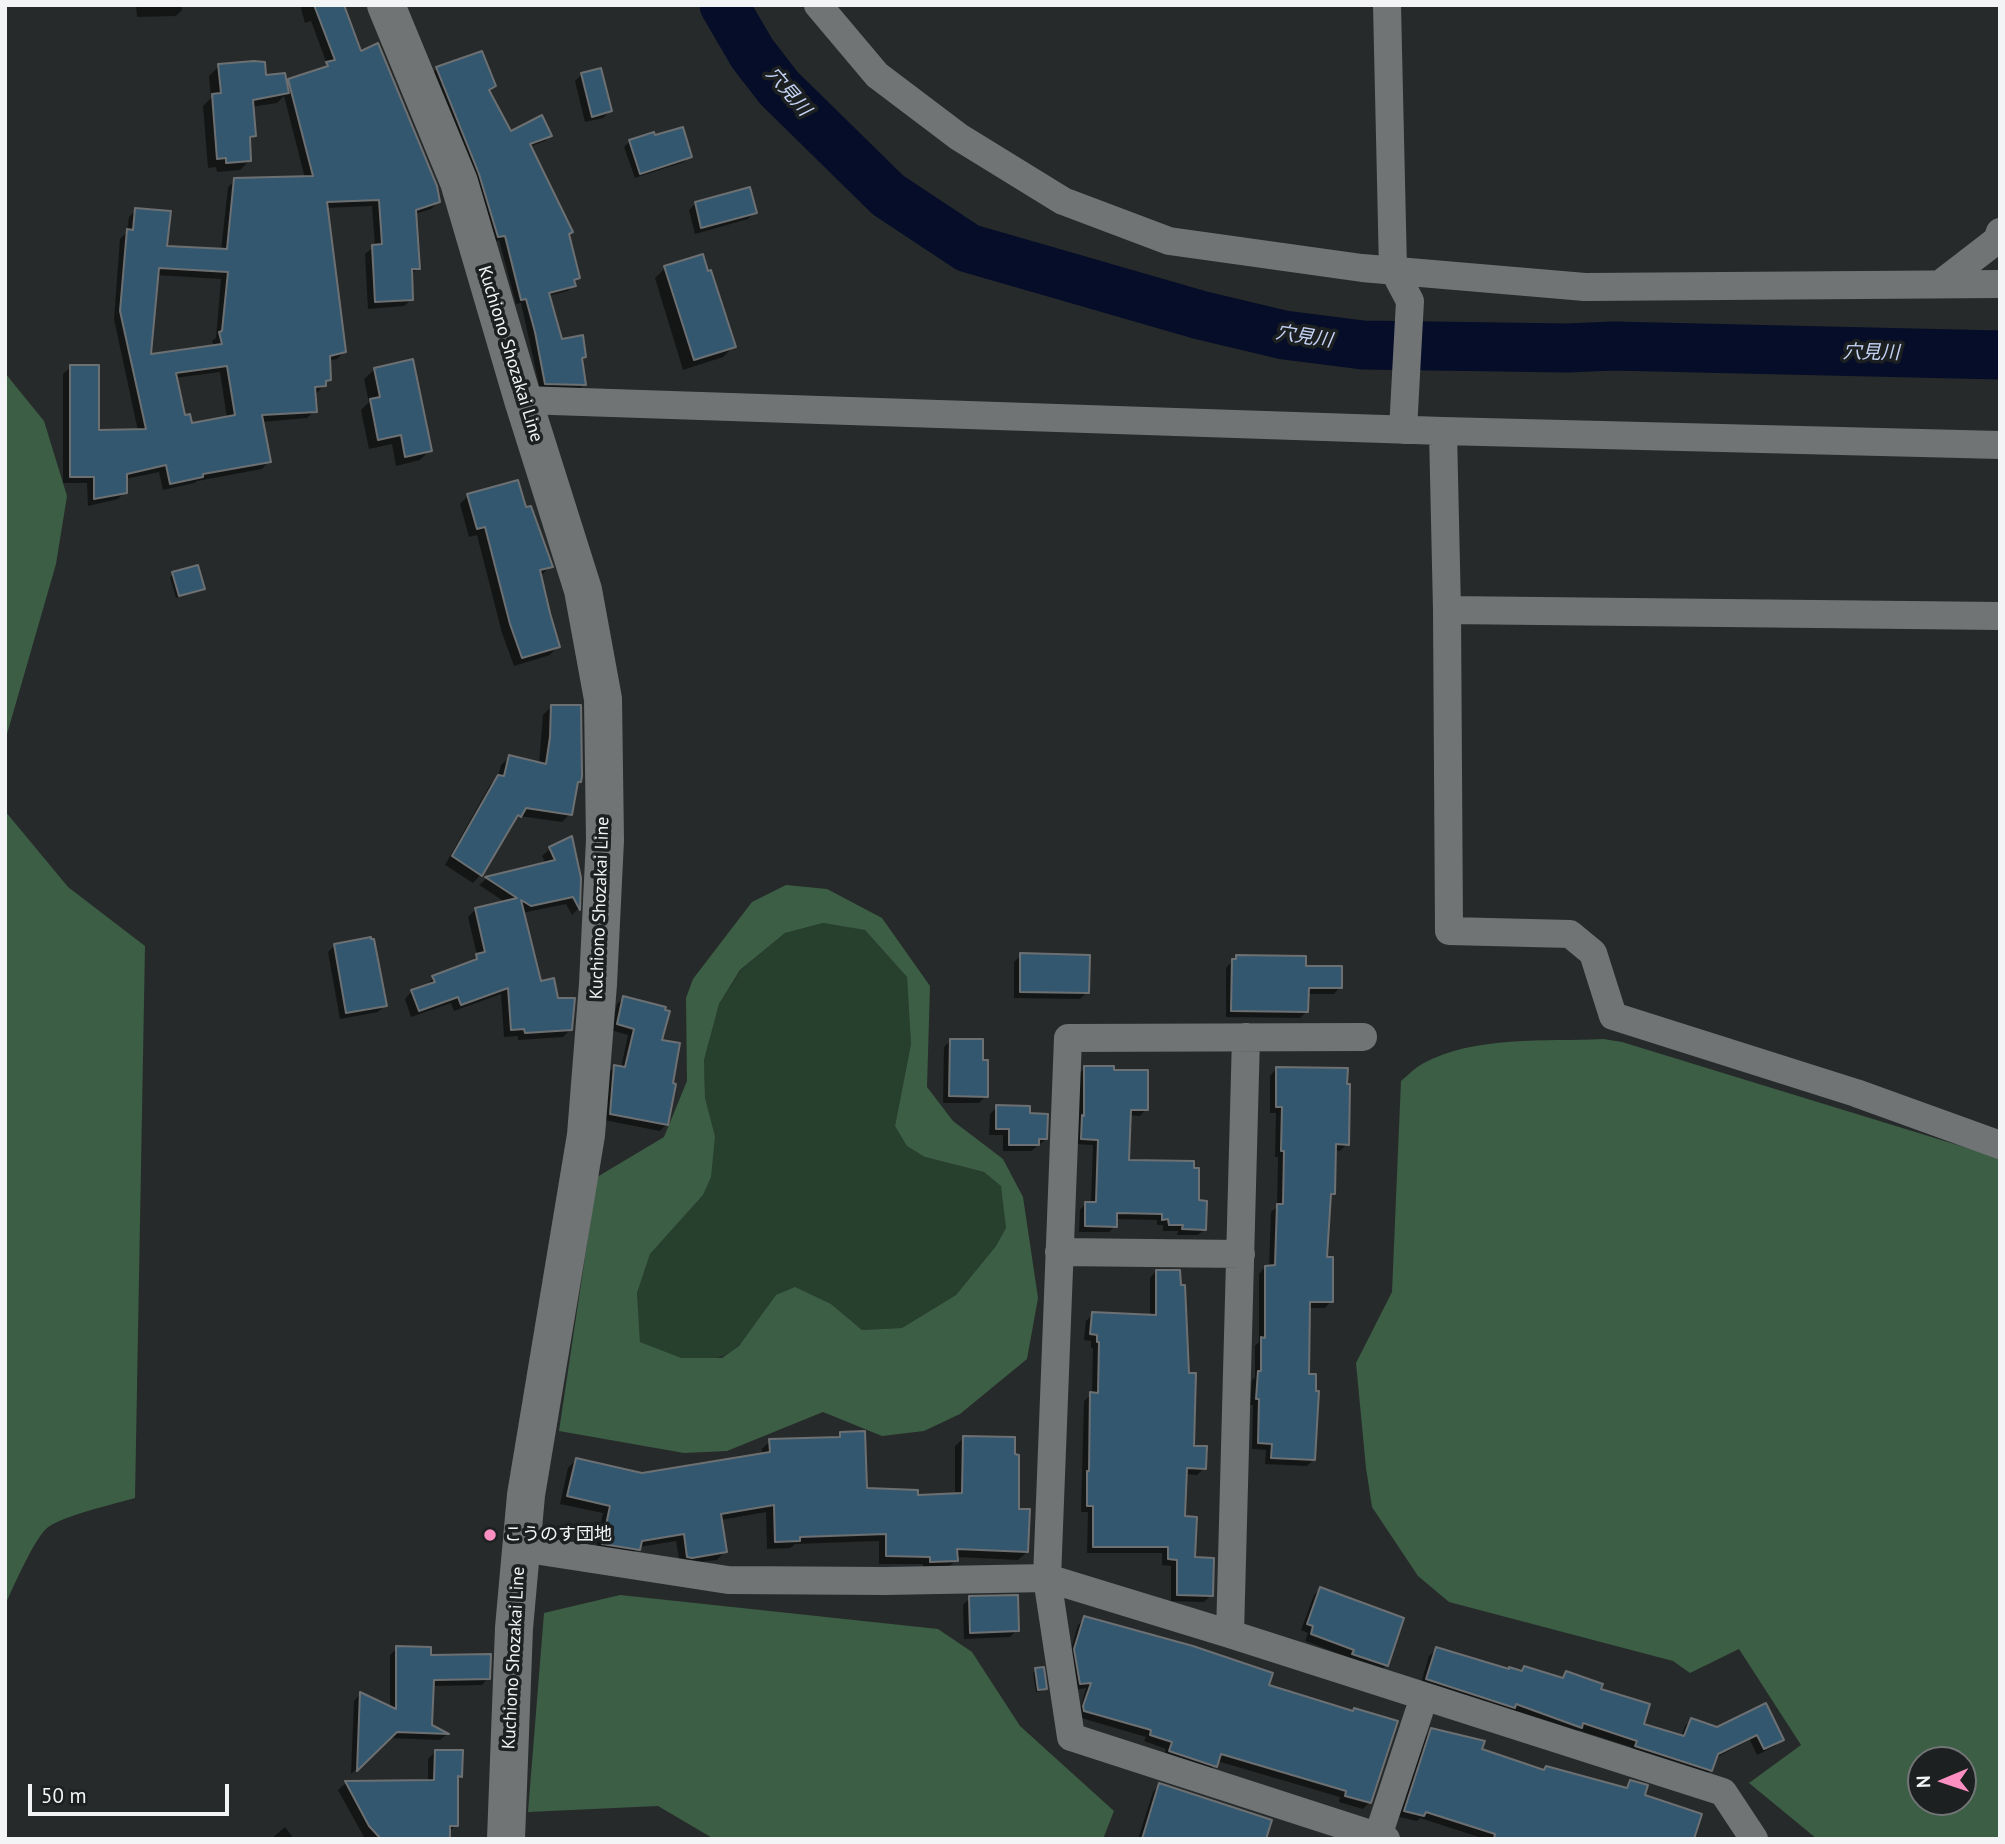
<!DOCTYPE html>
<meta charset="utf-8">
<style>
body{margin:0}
#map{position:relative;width:2005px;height:1844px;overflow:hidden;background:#272a2a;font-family:"PT Sans",sans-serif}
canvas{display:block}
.frame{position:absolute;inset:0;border:7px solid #f2f4f5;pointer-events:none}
.north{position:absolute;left:1907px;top:1746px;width:70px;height:70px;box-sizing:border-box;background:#1d2021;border:2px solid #727576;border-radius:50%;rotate:268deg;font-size:19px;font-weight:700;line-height:28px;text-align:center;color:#f2f4f5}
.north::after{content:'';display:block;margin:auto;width:24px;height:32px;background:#fc8fc1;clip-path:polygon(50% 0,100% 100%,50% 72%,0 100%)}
.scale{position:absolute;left:28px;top:1784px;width:201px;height:32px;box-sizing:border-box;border:4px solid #f2f4f5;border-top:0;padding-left:9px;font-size:21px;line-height:24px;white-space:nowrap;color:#f2f4f5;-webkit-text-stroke:5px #1d2021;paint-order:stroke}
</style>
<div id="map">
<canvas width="2005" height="1844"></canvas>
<div class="frame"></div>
<div class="north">N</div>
<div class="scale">50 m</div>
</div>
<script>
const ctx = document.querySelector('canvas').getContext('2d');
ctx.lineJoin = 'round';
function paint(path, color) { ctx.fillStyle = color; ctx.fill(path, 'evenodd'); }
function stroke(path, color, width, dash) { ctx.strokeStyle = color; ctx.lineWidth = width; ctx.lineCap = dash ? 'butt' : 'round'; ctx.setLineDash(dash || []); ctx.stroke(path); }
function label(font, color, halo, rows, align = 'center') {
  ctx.font = font + ' "PT Sans","Noto Sans JP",sans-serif'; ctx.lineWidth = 7; ctx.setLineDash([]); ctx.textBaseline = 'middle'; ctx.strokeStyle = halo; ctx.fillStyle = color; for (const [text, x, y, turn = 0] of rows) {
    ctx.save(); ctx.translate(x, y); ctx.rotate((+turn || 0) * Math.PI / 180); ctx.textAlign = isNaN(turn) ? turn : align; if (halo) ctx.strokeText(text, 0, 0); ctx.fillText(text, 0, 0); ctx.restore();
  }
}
const green = new Path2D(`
 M 823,923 L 865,930 L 907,977 L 911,1044 L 895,1126 L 925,1157 L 984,1172 L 1002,1186 L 1006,1228 L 996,1246 L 956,1295 L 902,1328 L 862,1330 L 831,1304 L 776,1295 C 748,1334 737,1369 681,1358 C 667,1356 653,1347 640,1342 L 637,1293 L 650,1254 L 703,1195 L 715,1136 L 705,1098 L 704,1060 L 719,1004 L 741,970 L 785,933 Z`);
const forest = new Path2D(`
 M 5,373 L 44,421 L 67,496 L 56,564 L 5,741 Z
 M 5,811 L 68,887 L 145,946 L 135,1498 C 114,1504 62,1516 47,1528 C 34,1539 13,1588 5,1605 Z
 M 786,885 L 827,889 L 882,918 L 930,986 L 927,1087 L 953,1121 L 1003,1159 L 1023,1197 L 1038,1298 L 1027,1359 L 960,1414 L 924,1431 L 882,1436 L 823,1412 L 727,1451 L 684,1453 L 559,1431 L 597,1177 L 664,1137 L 687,1081 L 686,998 L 693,979 L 752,902 ZM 823,923 L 865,930 L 907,977 L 911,1044 L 895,1126 L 907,1146 L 925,1157 L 984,1172 L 1001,1186 L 1006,1228 L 996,1246 L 956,1295 L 902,1328 L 862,1330 L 831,1304 L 795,1287 L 776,1295 L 739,1346 L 722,1358 L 681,1358 L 640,1342 L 637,1293 L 650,1254 L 703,1195 L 711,1177 L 715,1136 L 705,1098 L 704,1060 L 719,1004 L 740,970 L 785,933 Z
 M 1603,1039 L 1622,1042 L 2000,1158 L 2000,1839 L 1817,1839 L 1749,1783 L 1801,1745 L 1739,1649 L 1690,1673 L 1673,1661 L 1449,1602 L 1418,1576 L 1372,1507 L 1366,1468 L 1356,1363 L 1392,1292 L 1401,1081 C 1408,1075 1415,1068 1422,1064 C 1474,1035 1546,1042 1603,1039 ZM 1921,1760 L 1963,1760 L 1963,1802 L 1921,1802 Z
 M 620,1595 L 938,1629 L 972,1652 L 1020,1726 L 1114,1811 L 1103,1839 L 714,1839 L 658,1806 L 528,1812 L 544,1613 Z`);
const shadow = new Path2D(`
 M 136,5 L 182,5 L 182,10 L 176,16 L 137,17 Z
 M 300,5 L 342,5 L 360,53 L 439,201 L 431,209 L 415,214 L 418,268 L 410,276 L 412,299 L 404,306 L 368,309 L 365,254 L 375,246 L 372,206 L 326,208 L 344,352 L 337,359 L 328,361 L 329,379 L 317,393 L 314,393 L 315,411 L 307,418 L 262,422 L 269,461 L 262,469 L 197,481 L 194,483 L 163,490 L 159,472 L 125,479 L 125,492 L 118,499 L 88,506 L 87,483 L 63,483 L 63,374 L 71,367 L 97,431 L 138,431 L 114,319 L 120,239 L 127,232 L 129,217 L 136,210 L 166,248 L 221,251 L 228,187 L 235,180 L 305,178 L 284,96 L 277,103 L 251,107 L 254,136 L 248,142 L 250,160 L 240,170 L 217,172 L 216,167 L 208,168 L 203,106 L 211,98 L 209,76 L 219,66 L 286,84 L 289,81 L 321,71 L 327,64 L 311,21 L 305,23 ZM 156,275 L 221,279 L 216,338 L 212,341 L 214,347 L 149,356 ZM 220,372 L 227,418 L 190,425 L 183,417 L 175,378 Z
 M 437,68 L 488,91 L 510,133 L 550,135 L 545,141 L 529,147 L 567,235 L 578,278 L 568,291 L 548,296 L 560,341 L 584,356 L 581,360 L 584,384 L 579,390 L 540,389 L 521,303 L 516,304 L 499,240 L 493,242 L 432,74 Z
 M 582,74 L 610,111 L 603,118 L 585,122 L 575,81 Z
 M 630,141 L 690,156 L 684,162 L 635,178 L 624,147 Z
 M 696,203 L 755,212 L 748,219 L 695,234 L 689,210 Z
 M 665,268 L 734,346 L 723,357 L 683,370 L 655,278 Z
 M 375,369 L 430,450 L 420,460 L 396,466 L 392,444 L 369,449 L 361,410 L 369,402 L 364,379 Z
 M 468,496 L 524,509 L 551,566 L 540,576 L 558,646 L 550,655 L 514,666 L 502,633 L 477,535 L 469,537 L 460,504 Z
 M 173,574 L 203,588 L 176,598 L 170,577 Z
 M 551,707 L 580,781 L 575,786 L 570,814 L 562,822 L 519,816 L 510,825 L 481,874 L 473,883 L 445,865 L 490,785 L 498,777 L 501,765 L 510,757 L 539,764 L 543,715 Z
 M 550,849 L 579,879 L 578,909 L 572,915 L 566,904 L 522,913 L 540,983 L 556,1000 L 571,1029 L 563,1037 L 518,1040 L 518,1036 L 504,1037 L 501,994 L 454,1011 L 451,1003 L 411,1017 L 405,999 L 412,991 L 426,987 L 433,978 L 469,963 L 477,955 L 468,917 L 476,909 L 505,902 L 479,885 L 486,879 L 546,864 L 542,856 Z
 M 335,945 L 385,1005 L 378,1012 L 340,1019 L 328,952 Z
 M 1021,955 L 1087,992 L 1080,999 L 1014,998 L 1014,962 Z
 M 1237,956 L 1304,968 L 1340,987 L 1334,994 L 1307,994 L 1306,1012 L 1300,1018 L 1226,1017 L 1226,968 Z
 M 624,998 L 660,1041 L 667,1124 L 660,1131 L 604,1120 L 608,1073 L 614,1067 L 621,1068 L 628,1035 L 611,1030 L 617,1004 Z
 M 951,1040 L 982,1062 L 986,1096 L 979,1103 L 943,1103 L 944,1047 Z
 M 1085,1068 L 1113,1072 L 1146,1109 L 1140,1116 L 1129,1115 L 1127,1162 L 1197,1202 L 1205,1229 L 1198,1235 L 1177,1235 L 1178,1231 L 1163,1231 L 1163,1225 L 1157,1225 L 1157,1220 L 1116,1219 L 1115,1226 L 1109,1232 L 1079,1232 L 1080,1210 L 1086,1203 L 1091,1203 L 1093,1145 L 1075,1144 L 1076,1123 L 1079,1121 L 1079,1074 Z
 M 1276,1069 L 1347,1144 L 1340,1151 L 1334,1150 L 1333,1193 L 1329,1197 L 1326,1258 L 1331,1301 L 1325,1308 L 1308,1308 L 1307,1375 L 1314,1459 L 1307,1466 L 1265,1464 L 1266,1450 L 1252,1449 L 1253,1405 L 1250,1405 L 1252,1380 L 1255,1377 L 1255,1346 L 1259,1342 L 1259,1274 L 1265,1267 L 1269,1267 L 1271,1212 L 1277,1207 L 1278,1157 L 1275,1157 L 1276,1113 L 1270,1113 L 1270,1076 Z
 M 997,1107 L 1029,1115 L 1046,1139 L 1031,1151 L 1003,1151 L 1003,1135 L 989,1135 L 990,1114 Z
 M 1156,1271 L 1192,1448 L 1204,1468 L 1197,1475 L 1185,1474 L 1184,1518 L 1193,1559 L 1211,1595 L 1204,1602 L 1171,1601 L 1171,1566 L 1162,1565 L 1162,1553 L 1087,1553 L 1088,1512 L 1081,1512 L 1084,1401 L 1092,1394 L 1093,1348 L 1091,1348 L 1091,1341 L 1084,1340 L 1086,1321 L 1093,1314 L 1150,1317 L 1150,1278 Z
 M 841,1434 L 866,1490 L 917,1497 L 955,1495 L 955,1446 L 964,1438 L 1017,1510 L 1027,1552 L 1018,1560 L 956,1557 L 956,1560 L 948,1568 L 923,1569 L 923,1564 L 879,1564 L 879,1541 L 795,1544 L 790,1548 L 767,1549 L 766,1512 L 721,1520 L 725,1551 L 717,1560 L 680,1564 L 676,1541 L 639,1547 L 630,1557 L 595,1551 L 603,1513 L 560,1504 L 568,1468 L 576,1460 L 642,1474 L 762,1455 L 762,1449 L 770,1441 L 836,1439 Z
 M 1320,1589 L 1386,1665 L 1380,1672 L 1347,1661 L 1348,1657 L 1305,1641 L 1308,1633 L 1301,1630 L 1314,1595 Z
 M 970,1598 L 1017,1630 L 1010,1637 L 964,1639 L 963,1605 Z
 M 1085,1618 L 1266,1686 L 1370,1802 L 1363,1809 L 1339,1802 L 1340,1797 L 1217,1761 L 1209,1772 L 1163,1758 L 1166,1749 L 1144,1741 L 1146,1737 L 1078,1717 L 1086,1688 L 1074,1690 L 1069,1656 L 1078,1625 Z
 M 397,1648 L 430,1657 L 488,1678 L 482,1685 L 432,1686 L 431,1726 L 446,1735 L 440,1740 L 389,1738 L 351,1774 L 354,1701 L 360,1694 L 390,1708 L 390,1655 Z
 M 1436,1649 L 1520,1672 L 1525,1668 L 1561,1679 L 1566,1673 L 1599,1690 L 1642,1725 L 1681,1737 L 1685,1726 L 1692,1720 L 1717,1729 L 1765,1705 L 1782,1739 L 1775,1746 L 1757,1755 L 1750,1740 L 1715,1758 L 1710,1770 L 1704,1777 L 1629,1753 L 1631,1747 L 1578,1730 L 1573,1734 L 1420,1686 L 1429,1656 Z
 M 1036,1670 L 1045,1688 L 1042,1691 L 1036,1692 L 1033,1673 Z
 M 1432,1729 L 1480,1750 L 1543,1772 L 1624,1788 L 1630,1782 L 1643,1797 L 1692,1839 L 1485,1839 L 1420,1818 L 1417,1821 L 1399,1817 L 1426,1736 Z
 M 436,1751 L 460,1776 L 456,1780 L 456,1825 L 448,1833 L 449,1839 L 365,1839 L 338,1790 L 346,1783 L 428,1782 L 428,1759 Z
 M 1159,1785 L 1265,1839 L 1138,1839 L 1153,1792 Z
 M 285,1827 L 294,1839 L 271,1839 Z`);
const river = new Path2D(`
 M 724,5 L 752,53 L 779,88 L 888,195 L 968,248 L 1200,315 L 1284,335 L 1363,345 L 1568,348 L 1613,346 L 2000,355`);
const building = new Path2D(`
 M 314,5 L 344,5 L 361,51 L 378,43 L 437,186 L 440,202 L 416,210 L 420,269 L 412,269 L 413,300 L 375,302 L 372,245 L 382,244 L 379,200 L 327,202 L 346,352 L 330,356 L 331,380 L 326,381 L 326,386 L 315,387 L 317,412 L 262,415 L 271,462 L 203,474 L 203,477 L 170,484 L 166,465 L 127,474 L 127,493 L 94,499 L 94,477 L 70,477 L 70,365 L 99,365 L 99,430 L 146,429 L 120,311 L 127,229 L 133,230 L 135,208 L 171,211 L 167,246 L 227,249 L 234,178 L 313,176 L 288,79 L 328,66 L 326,62 L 335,60 ZM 159,268 L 228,272 L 222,331 L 219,332 L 222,344 L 151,354 ZM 227,366 L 235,415 L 192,423 L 190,414 L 185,415 L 176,373 Z
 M 482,51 L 496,86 L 489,90 L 511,131 L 542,115 L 552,136 L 530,144 L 573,232 L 569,234 L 580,278 L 574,280 L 576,286 L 549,293 L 562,339 L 583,335 L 586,357 L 582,358 L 586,385 L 545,384 L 535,332 L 526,299 L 521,300 L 505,236 L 498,237 L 479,174 L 436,67 Z
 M 254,61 L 265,62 L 266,75 L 285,73 L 289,93 L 253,100 L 256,136 L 250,137 L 251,161 L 226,163 L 226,158 L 217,159 L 212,94 L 221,93 L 218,64 Z
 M 601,68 L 612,111 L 592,117 L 581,73 Z
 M 683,127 L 692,157 L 640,174 L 629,140 L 654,132 L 655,135 Z
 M 750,187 L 757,213 L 701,228 L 695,202 Z
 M 703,254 L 708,271 L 711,270 L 736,347 L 694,360 L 664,266 Z
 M 413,359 L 432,451 L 405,457 L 401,435 L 378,440 L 370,399 L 380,397 L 374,368 Z
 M 518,480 L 526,507 L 531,506 L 553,567 L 540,570 L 550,613 L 560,647 L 522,658 L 510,624 L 485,527 L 477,529 L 467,494 Z
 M 198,565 L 205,589 L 179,596 L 172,572 Z
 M 551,705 L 581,705 L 582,776 L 581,782 L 578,782 L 572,815 L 526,808 L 521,817 L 518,815 L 482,876 L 452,856 L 498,775 L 504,776 L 509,755 L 546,764 L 550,737 Z
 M 572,836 L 581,878 L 580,910 L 573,897 L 531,906 L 521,900 L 541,981 L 554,978 L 558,998 L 575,998 L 572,1030 L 525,1033 L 524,1029 L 511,1030 L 508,988 L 461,1005 L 458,997 L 419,1011 L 411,990 L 435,982 L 432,976 L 477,959 L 476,954 L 485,952 L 475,908 L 517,898 L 485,877 L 555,860 L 549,847 Z
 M 371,937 L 371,939 L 374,939 L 387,1006 L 346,1013 L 334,944 Z
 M 1020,953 L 1090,955 L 1089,993 L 1020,992 Z
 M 1236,955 L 1306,956 L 1306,966 L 1342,966 L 1342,988 L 1309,988 L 1308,1012 L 1231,1011 L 1232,959 L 1236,959 Z
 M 623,996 L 666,1007 L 665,1010 L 670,1011 L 662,1040 L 680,1043 L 673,1083 L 676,1084 L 668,1125 L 610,1114 L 614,1065 L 625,1067 L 634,1029 L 617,1024 Z
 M 950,1039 L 983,1039 L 983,1060 L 988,1060 L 988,1097 L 949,1096 Z
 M 1084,1066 L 1114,1066 L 1114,1070 L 1148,1070 L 1148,1110 L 1131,1110 L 1129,1160 L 1194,1161 L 1194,1168 L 1199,1168 L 1199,1200 L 1207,1201 L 1206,1230 L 1182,1229 L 1183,1225 L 1169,1225 L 1168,1219 L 1162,1220 L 1162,1214 L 1117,1213 L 1117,1227 L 1085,1226 L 1085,1202 L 1096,1202 L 1098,1140 L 1081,1139 L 1082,1115 L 1084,1116 Z
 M 1276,1067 L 1348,1068 L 1347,1084 L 1350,1084 L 1349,1145 L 1336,1144 L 1335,1194 L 1331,1194 L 1327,1257 L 1333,1257 L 1333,1302 L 1310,1302 L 1309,1374 L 1316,1374 L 1316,1391 L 1319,1391 L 1315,1460 L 1271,1458 L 1272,1444 L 1258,1443 L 1259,1399 L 1256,1399 L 1258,1371 L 1261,1371 L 1261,1337 L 1265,1338 L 1265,1266 L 1275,1265 L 1277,1204 L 1283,1204 L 1284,1151 L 1281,1151 L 1282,1107 L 1276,1107 Z
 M 996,1105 L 1030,1106 L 1030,1113 L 1048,1114 L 1047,1139 L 1039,1139 L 1039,1145 L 1009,1145 L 1009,1129 L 996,1129 Z
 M 1156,1270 L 1180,1270 L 1181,1285 L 1185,1285 L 1189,1373 L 1196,1373 L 1194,1446 L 1207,1446 L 1206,1469 L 1187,1468 L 1185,1516 L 1197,1517 L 1195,1557 L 1214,1558 L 1213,1596 L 1177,1595 L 1177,1560 L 1168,1559 L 1168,1547 L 1093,1547 L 1093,1506 L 1087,1506 L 1087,1471 L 1089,1471 L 1090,1392 L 1098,1393 L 1099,1342 L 1097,1342 L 1097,1335 L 1090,1334 L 1092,1312 L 1156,1315 Z
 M 865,1431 L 867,1488 L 918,1490 L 918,1495 L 962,1493 L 963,1436 L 1015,1437 L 1015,1454 L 1019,1455 L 1019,1509 L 1030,1509 L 1028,1552 L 957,1549 L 958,1561 L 930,1562 L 930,1557 L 886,1556 L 886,1534 L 800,1537 L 800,1541 L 775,1542 L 774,1505 L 721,1514 L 727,1552 L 692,1558 L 687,1557 L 684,1534 L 642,1541 L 640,1550 L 602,1544 L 610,1506 L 567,1496 L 576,1458 L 642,1473 L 770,1452 L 769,1439 L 840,1437 L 840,1432 Z
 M 1320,1587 L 1404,1618 L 1388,1666 L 1352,1654 L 1354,1650 L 1311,1634 L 1313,1626 L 1307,1624 Z
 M 1018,1595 L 1019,1631 L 970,1633 L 969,1596 Z
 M 1084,1616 L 1193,1646 L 1273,1673 L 1269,1685 L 1353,1711 L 1354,1708 L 1398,1721 L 1371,1803 L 1345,1796 L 1346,1791 L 1221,1754 L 1217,1767 L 1169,1751 L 1172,1742 L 1150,1735 L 1151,1730 L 1084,1711 L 1083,1706 L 1091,1683 L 1080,1684 L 1074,1649 Z
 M 396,1646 L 431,1647 L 431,1655 L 491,1654 L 490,1679 L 434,1680 L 432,1725 L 449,1734 L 397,1732 L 357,1771 L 360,1692 L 396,1709 Z
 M 1436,1647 L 1509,1669 L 1509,1667 L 1522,1671 L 1524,1666 L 1563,1678 L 1566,1671 L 1603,1684 L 1601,1689 L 1650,1704 L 1644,1724 L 1684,1736 L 1691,1718 L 1717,1727 L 1766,1703 L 1784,1740 L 1764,1749 L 1757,1735 L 1718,1754 L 1712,1771 L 1635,1746 L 1637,1741 L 1583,1723 L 1582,1728 L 1516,1704 L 1515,1708 L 1426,1679 Z
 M 1044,1667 L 1047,1689 L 1038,1690 L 1035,1668 Z
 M 1431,1728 L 1485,1741 L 1482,1749 L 1544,1770 L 1546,1766 L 1627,1788 L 1630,1780 L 1648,1785 L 1645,1795 L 1702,1814 L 1694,1839 L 1494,1839 L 1495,1834 L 1426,1812 L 1424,1816 L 1404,1811 Z
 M 435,1750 L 463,1750 L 462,1777 L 458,1776 L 458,1826 L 450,1826 L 450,1839 L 381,1839 L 369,1826 L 345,1781 L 434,1780 Z
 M 1159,1783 L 1272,1820 L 1266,1839 L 1142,1839 Z`);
const street = new Path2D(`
 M 818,5 L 877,75 L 959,137 L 1063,201 L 1169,241 L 1362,268 L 1585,287 L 2000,284
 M 1387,5 L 1393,269 L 1410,301 L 1403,430
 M 1940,284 L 1997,240 L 2000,232
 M 523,400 L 1443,431 L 2000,445
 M 1443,431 L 1447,610 L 1449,931 L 1570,934 L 1593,953 L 1613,1016 L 1856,1093 L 2000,1145
 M 1447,610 L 2000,616
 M 1363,1037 L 1068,1038 L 1047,1578 L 1071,1737 L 1386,1839
 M 1059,1252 L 1241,1254
 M 521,1548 L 728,1580 L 885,1581 L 1047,1578 L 1230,1634 L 1723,1792 L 1754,1839
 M 1230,1634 L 1246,1037
 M 1378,1836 L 1424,1697`);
const secondary = new Path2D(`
 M 386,5 L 459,182 L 523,400 L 583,590 L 603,699 L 605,840 L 598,984 L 586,1135 L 526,1495 L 514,1628 L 506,1839`);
const markers = [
 [490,1535,7,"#fc8fc1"]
];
const streetNames = [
 ["Kuchiono Shozakai Line",510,354,73],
 ["Kuchiono Shozakai Line",600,908,-88],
 ["Kuchiono Shozakai Line",514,1658,-87]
];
const poiNames = [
 ["こうのす団地",504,1535]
];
const waterNames = [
 ["穴見川",788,92,49],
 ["穴見川",1304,337,9],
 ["穴見川",1871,353,1]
];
paint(green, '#27402e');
paint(forest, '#3c5e45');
paint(shadow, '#0007');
stroke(river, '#050d28', 49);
paint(building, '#33576e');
stroke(building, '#6d7072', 2);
stroke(street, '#707474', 28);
stroke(secondary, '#707474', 38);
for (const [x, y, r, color] of markers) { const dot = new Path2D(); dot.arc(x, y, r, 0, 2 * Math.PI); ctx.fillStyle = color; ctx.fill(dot); stroke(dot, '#1d2021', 2.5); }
label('18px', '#f2f4f5', '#1d2021', streetNames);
label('18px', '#f2f4f5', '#1d2021', poiNames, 'left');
label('italic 19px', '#c4d3f6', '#1d2021', waterNames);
</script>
